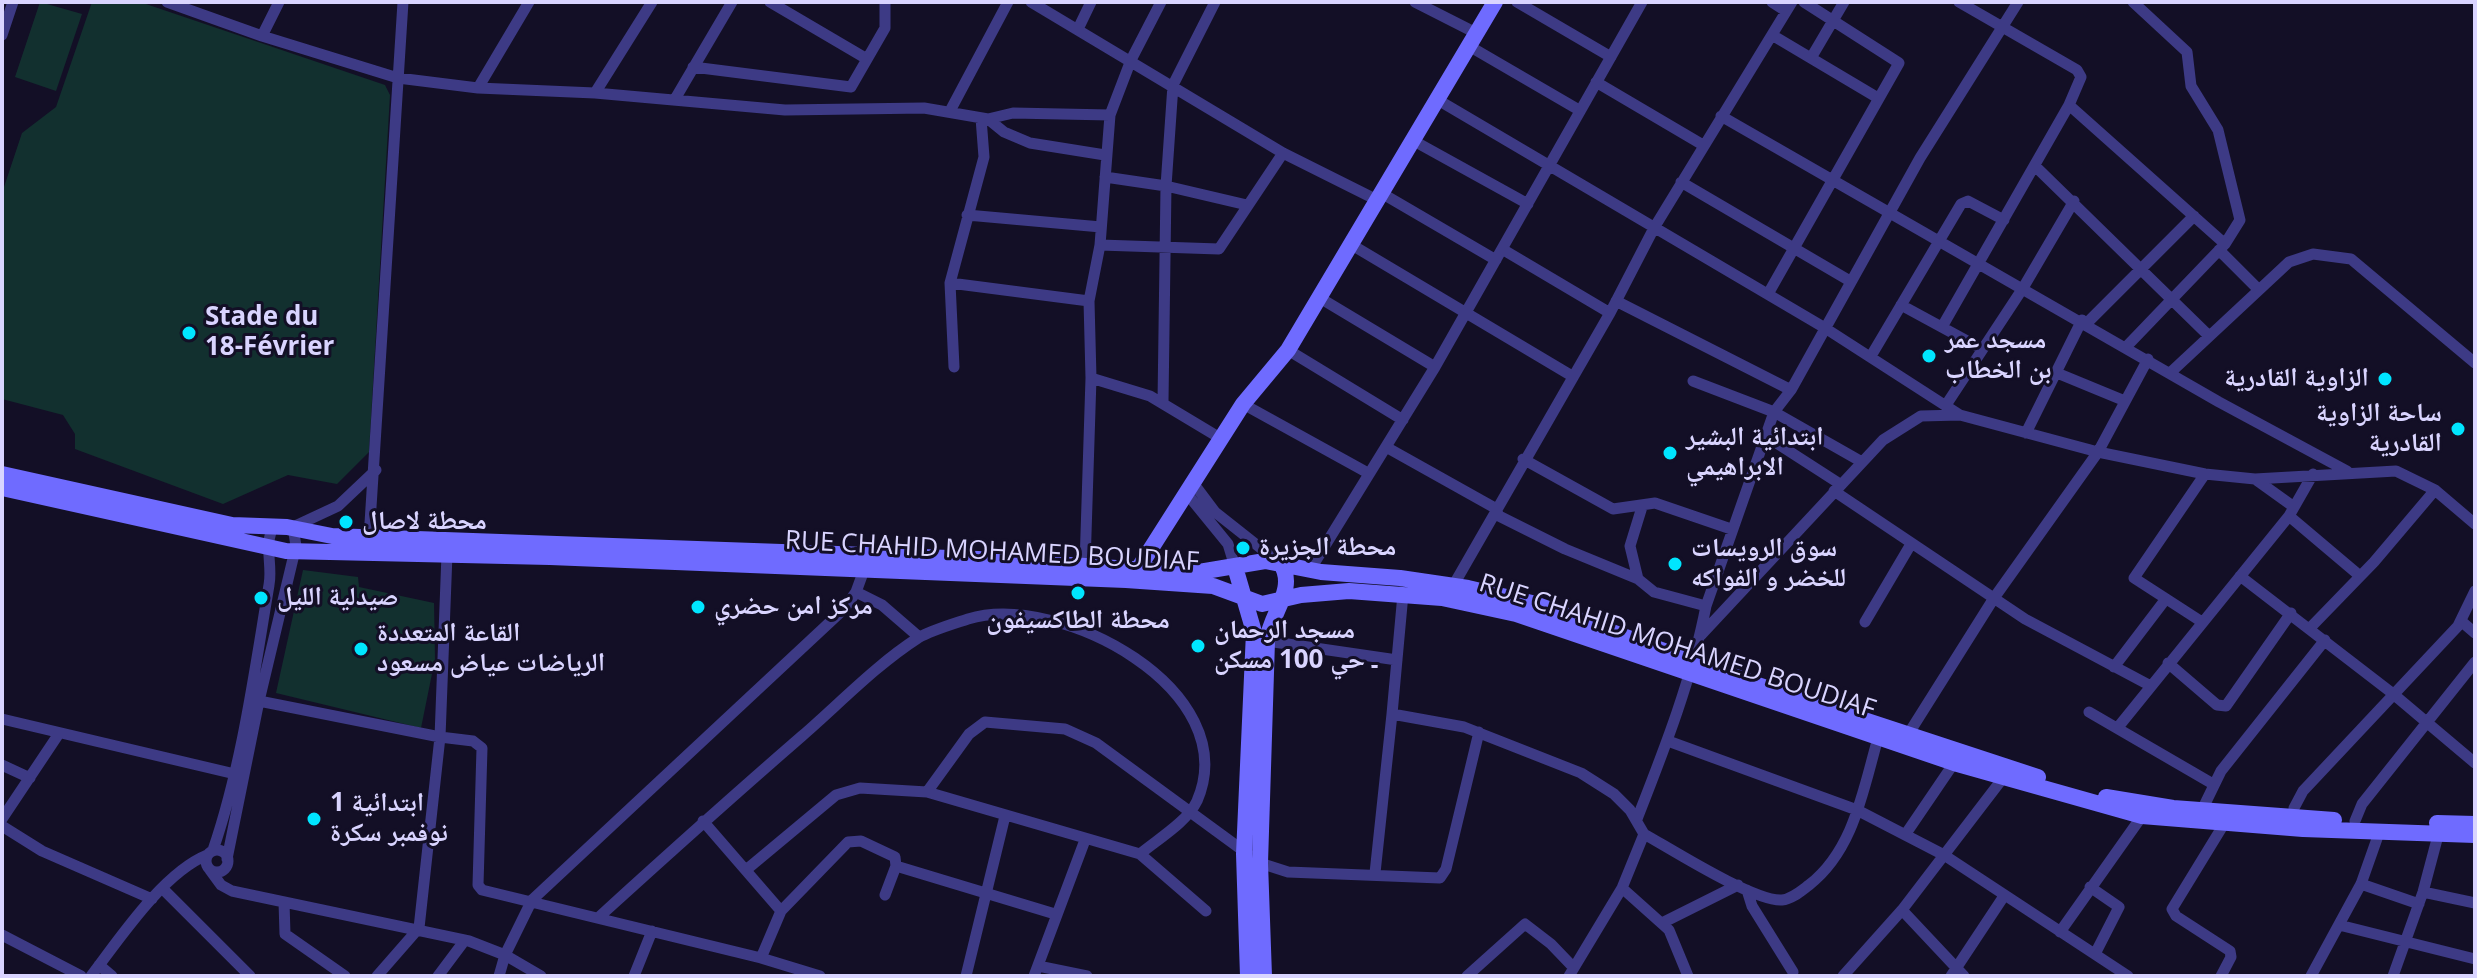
<!DOCTYPE html>
<meta charset="utf-8">
<style>
body{margin:0}
#map{position:relative;width:2477px;height:978px;overflow:hidden;background:#130f26;font-family:"Open Sans",sans-serif}
canvas{display:block}
.frame{position:absolute;inset:0;border:4px solid #d9d4ff;pointer-events:none}
</style>
<div id="map">
<canvas width="2477" height="978"></canvas>
<div class="frame"></div>
</div>
<script>
const ctx = document.querySelector('canvas').getContext('2d');
ctx.lineJoin = 'round';
function paint(path, color) { ctx.fillStyle = color; ctx.fill(path, 'evenodd'); }
function stroke(path, color, width, dash) { ctx.strokeStyle = color; ctx.lineWidth = width; ctx.lineCap = dash ? 'butt' : 'round'; ctx.setLineDash(dash || []); ctx.stroke(path); }
function label(font, color, halo, rows, align = 'center') {
  ctx.font = font + ' "Open Sans","Noto Naskh Arabic",sans-serif'; ctx.lineWidth = 6; ctx.setLineDash([]); ctx.textBaseline = 'middle'; ctx.strokeStyle = halo; ctx.fillStyle = color; for (const [text, x, y, turn = 0] of rows) {
    ctx.save(); ctx.translate(x, y); ctx.rotate((+turn || 0) * Math.PI / 180); ctx.textAlign = isNaN(turn) ? turn : align; if (halo) ctx.strokeText(text, 0, 0); ctx.fillText(text, 0, 0); ctx.restore();
  }
}
const green = new Path2D(`
 M 40,2 L 82,14 L 56,91 L 15,77 Z
 M 92,2 L 140,2 L 385,85 L 390,95 L 369,452 L 337,484 L 288,475 L 223,504 L 75,449 L 75,434 L 63,415 L 2,399 L 2,193 L 22,133 L 56,107 Z
 M 303,570 L 358,577 L 359,587 L 434,603 L 435,659 L 421,728 L 276,693 Z`);
const street = new Path2D(`
 M 167,2 L 262,36 L 279,2
 M 770,2 L 867,59
 M 1031,2 L 1283,153 L 1379,201
 M 1415,2 L 1476,33
 M 1517,2 L 1611,57
 M 1772,2 L 1786,11
 M 1078,29 L 1091,2
 M 2,35 L 13,2
 M 1772,35 L 1878,98
 M 262,36 L 398,78 L 478,88 L 595,93 L 785,110 L 924,108 L 988,119 L 1004,132 L 1030,143 L 1105,155
 M 1469,46 L 1579,110
 M 1811,58 L 1844,2
 M 693,67 L 851,87
 M 1596,82 L 1703,145
 M 851,87 L 885,28 L 885,2
 M 478,88 L 529,2
 M 595,93 L 652,2
 M 675,99 L 732,2
 M 1438,100 L 1825,328 L 1960,415
 M 2069,105 L 2225,244
 M 950,111 L 1008,2
 M 1721,116 L 2219,402 L 2347,471
 M 988,119 L 1013,113 L 1110,115
 M 1414,141 L 1528,204
 M 2035,166 L 2208,335
 M 1105,177 L 1166,186 L 1247,205
 M 1681,182 L 1850,281
 M 1383,194 L 1496,260
 M 967,215 L 1101,227
 M 1100,245 L 1219,249 L 1283,153
 M 1352,245 L 1572,376
 M 1502,249 L 1610,313
 M 2219,250 L 2258,289
 M 950,283 L 1089,301
 M 1768,294 L 1899,63 L 1804,2
 M 1320,298 L 1435,367
 M 1616,301 L 1791,390
 M 1901,305 L 1982,349
 M 2087,323 L 2194,216
 M 1942,327 L 2069,105 L 2081,77 L 2077,70 L 1959,2
 M 2127,346 L 2225,244 L 2240,220 L 2218,130 L 2191,86 L 2187,52 L 2133,2
 M 1288,350 L 1403,420
 M 1871,356 L 1961,204 L 1968,201 L 2004,220
 M 954,367 L 950,283 L 984,157 L 981,118
 M 2057,373 L 2125,401
 M 2170,373 L 2289,262 L 2313,254 L 2351,259 L 2475,363
 M 1091,378 L 1150,396 L 1220,438
 M 1693,381 L 1774,412 L 1862,462
 M 1163,402 L 1166,186 L 1173,85 L 1215,2
 M 1243,404 L 1368,473
 M 1946,405 L 2023,288 L 2074,201
 M 2026,433 L 2082,320
 M 1764,435 L 1840,484
 M 1386,447 L 1495,508 L 1499,516 L 1565,549 L 1638,579 L 1654,592 L 1706,606
 M 1523,459 L 1613,509 L 1655,503 L 1731,529
 M 2255,479 L 2294,507
 M 1194,484 L 1215,512 L 1277,561
 M 1834,491 L 2025,619 L 2149,685
 M 1188,495 L 1228,544 L 1235,567
 M 2289,516 L 2360,576
 M 369,539 L 403,2
 M 1085,565 L 1091,378 L 1089,301 L 1100,245 L 1110,115 L 1131,60 L 1161,2
 M 1310,570 L 1435,367 L 1642,2
 M 2240,576 L 2392,693 L 2475,763
 M 1638,579 L 1630,546 L 1642,507
 M 1453,586 L 1610,313 L 1654,228 L 1792,2
 M 856,592 L 882,605 L 919,637
 M 1403,594 L 1392,714 L 1464,727 L 1581,773 L 1614,794 L 1630,810 L 1644,834 L 1622,888 L 1669,930 L 1688,976
 M 2461,621 L 2475,633
 M 1865,622 L 1911,544
 M 2202,622 L 2134,578 L 2205,474
 M 2310,628 L 2374,562 L 2435,490
 M 1701,635 L 1883,440 L 1921,416 L 1960,415 L 2098,452 L 2205,474 L 2255,479 L 2396,471 L 2435,490 L 2475,524
 M 1267,641 L 1397,660
 M 2168,663 L 2217,705 L 2226,706 L 2291,613
 M 2114,667 L 2165,600
 M 259,701 L 440,737 L 447,554
 M 2089,712 L 2213,784
 M 2,719 L 235,774
 M 2119,726 L 2289,516 L 2313,474
 M 1909,733 L 1994,598 L 2098,452 L 2148,359
 M 1668,741 L 1857,810 L 1944,855 L 2128,976
 M 2,765 L 30,778
 M 927,792 L 969,734 L 985,722 L 1065,729 L 1096,743 L 1260,863 L 1288,872 L 1440,878 L 1446,869 L 1479,732
 M 2202,810 L 2221,771 L 2325,640
 M 2294,817 L 2294,808 L 2303,791 L 2458,626 L 2475,591
 M 2,819 L 58,735
 M 1637,819 C 1664,750 1692,679 1706,606 L 1774,412 L 1791,390 L 1920,158 L 2018,2
 M 703,821 L 781,911
 M 2355,821 L 2362,804 L 2475,662
 M 2,826 L 42,851 L 152,899
 M 1644,834 C 1671,849 1754,902 1782,900 C 1792,899 1801,891 1809,885 C 1854,850 1863,790 1878,738
 M 1905,835 L 1954,763
 M 213,850 C 242,765 254,674 269,585 C 273,565 263,544 274,526
 M206 861a11 11 0 1 1 22 0a11 11 0 1 1-22 0Z
 M 1140,854 L 1206,911
 M 227,859 L 259,701 L 296,546 L 293,527 L 338,506 L 376,470
 M 896,866 L 1055,914
 M 210,870 L 221,885 L 232,891 L 469,941 L 505,955 L 541,976
 M 1375,873 L 1392,714
 M 2361,884 L 2419,904
 M 2090,887 L 2119,907 L 2095,954
 M 163,889 L 250,976
 M 1747,890 L 1752,906 L 1793,972
 M 2423,892 L 2475,903
 M 284,902 L 285,934 L 345,976
 M 1902,910 L 1964,976
 M 599,917 C 666,856 734,795 802,736 C 839,704 876,665 918,638 C 932,630 953,624 968,619 C 1059,591 1245,690 1197,801 C 1187,822 1158,839 1140,854 L 927,792 L 860,788 L 836,795 L 746,870
 M 1662,923 L 1738,885
 M 2339,925 L 2475,959
 M 2060,932 L 2142,816
 M 2,935 L 81,976
 M 761,958 L 781,911 L 848,842 L 861,841 L 895,857 L 896,866 L 885,895
 M 99,965 L 112,976
 M 1038,966 L 1087,976
 M 91,976 C 120,938 163,873 207,855
 M 377,976 L 419,928 L 440,737 L 473,741 L 482,748 L 478,885 L 482,890 L 761,958 L 820,976
 M 438,976 L 465,940
 M 499,976 L 505,955 L 532,900 L 844,609 L 856,592 L 864,570
 M 634,976 L 652,931
 M 966,976 L 1005,816
 M 1034,976 L 1085,840
 M 1467,976 L 1525,924 L 1551,944 L 1574,968
 M 1569,976 L 1622,888
 M 1843,976 L 1902,910 L 2003,778
 M 1951,976 L 2004,896
 M 2221,976 L 2231,957 L 2230,951 L 2176,916 L 2172,909 L 2224,824
 M 2311,976 L 2361,884 L 2379,833
 M 2393,976 L 2423,892 L 2440,828`);
const secondary = new Path2D(`
 M 2,474 L 232,525 L 287,527 L 332,536 L 978,559 L 1193,573 L 1265,561 L 1321,572 L 1400,578 L 1468,588 L 1532,603 L 1758,685 L 2038,777
 M 2,488 L 286,551 L 550,557 L 1126,580 L 1213,586 L 1262,604 L 1301,595 L 1349,591 L 1442,598 L 1516,614 L 1954,763 L 2142,816 L 2303,829 L 2475,835
 M 1235,567 L 1254,632 L 1244,854 L 1248,976
 M 1138,569 L 1243,404 L 1288,350 L 1495,2
 M 2106,797 L 2173,808 L 2334,820
 M 2437,823 L 2475,824
 M 1264,976 L 1260,863 L 1267,641 C 1270,614 1297,589 1281,564`);
const markers = [
 [189,333,8,"#00e5ff"],
 [1929,356,8,"#00e5ff"],
 [2385,379,8,"#00e5ff"],
 [2458,429,8,"#00e5ff"],
 [1670,453,8,"#00e5ff"],
 [346,522,8,"#00e5ff"],
 [1243,548,8,"#00e5ff"],
 [1675,564,8,"#00e5ff"],
 [1078,593,8,"#00e5ff"],
 [261,598,8,"#00e5ff"],
 [698,607,8,"#00e5ff"],
 [1198,646,8,"#00e5ff"],
 [361,649,8,"#00e5ff"],
 [314,819,8,"#00e5ff"]
];
const poiNames = [
 ["Stade du",205,318],
 ["18-Février",205,348],
 ["مسجد عمر",1945,341],
 ["بن الخطاب",1945,371],
 ["الزاوية القادرية",2369,379,"right"],
 ["ساحة الزاوية",2442,414,"right"],
 ["القادرية",2442,444,"right"],
 ["ابتدائية البشير",1686,438],
 ["الابراهيمي",1686,468],
 ["محطة لاصال",362,522],
 ["محطة الجزيرة",1259,548],
 ["سوق الرويسات",1691,549],
 ["للخضر و الفواكه",1691,579],
 ["صيدلية الليل",277,598],
 ["مركز امن حضري",714,607],
 ["محطة الطاكسيفون",1078,621,"center"],
 ["مسجد الرحمان",1214,631],
 ["ـ حي 100 مسكن",1214,661],
 ["القاعة المتعددة",377,634],
 ["الرياضات عياض مسعود",377,664],
 ["ابتدائية 1",330,804],
 ["نوفمبر سكرة",330,834]
];
const streetNames = [
 ["RUE CHAHID MOHAMED BOUDIAF",992,552,3],
 ["RUE CHAHID MOHAMED BOUDIAF",1677,647,18]
];
paint(green, '#12302f');
stroke(street, '#3d3a85', 11);
stroke(secondary, '#6f6bff', 16);
for (const [x, y, r, color] of markers) { const dot = new Path2D(); dot.arc(x, y, r, 0, 2 * Math.PI); ctx.fillStyle = color; ctx.fill(dot); stroke(dot, '#130f26', 3); }
label('bold 26px', '#d9d4ff', '#130f26', poiNames, 'left');
label('26px', '#d9d4ff', '#130f26', streetNames);
</script>
